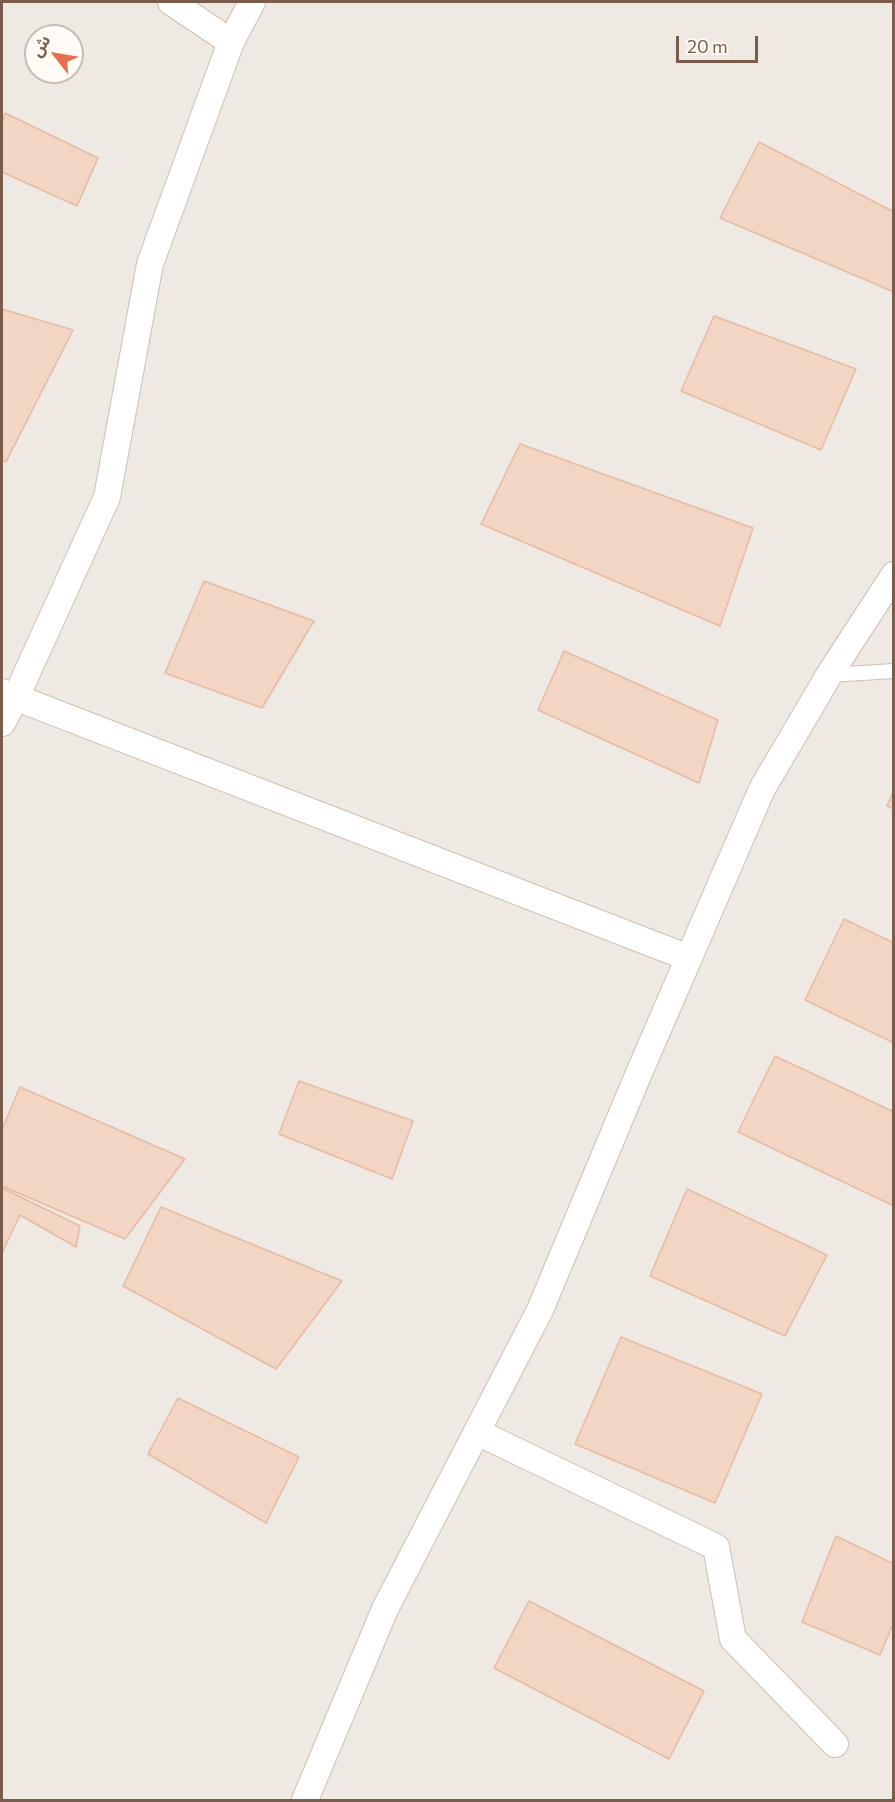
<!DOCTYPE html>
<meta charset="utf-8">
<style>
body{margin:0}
#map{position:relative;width:895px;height:1802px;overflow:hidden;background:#fdf6ec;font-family:Commissioner,"Noto Sans Arabic",sans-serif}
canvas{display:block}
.frame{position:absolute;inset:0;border:3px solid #7a5c4d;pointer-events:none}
.north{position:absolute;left:24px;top:24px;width:60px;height:60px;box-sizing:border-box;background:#fffaf3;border:2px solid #cabbb1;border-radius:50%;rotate:301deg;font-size:16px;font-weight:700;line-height:24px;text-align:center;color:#7a5c4d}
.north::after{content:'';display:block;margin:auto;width:21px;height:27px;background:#e76f51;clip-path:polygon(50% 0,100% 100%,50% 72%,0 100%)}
.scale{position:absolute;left:676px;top:36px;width:82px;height:27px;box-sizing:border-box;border:3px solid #7a5c4d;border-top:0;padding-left:8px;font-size:18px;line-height:21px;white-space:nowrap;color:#7a5c4d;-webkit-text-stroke:4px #fffaf3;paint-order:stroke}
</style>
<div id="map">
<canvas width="895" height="1802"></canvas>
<div class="frame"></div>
<div class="north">ش</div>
<div class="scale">20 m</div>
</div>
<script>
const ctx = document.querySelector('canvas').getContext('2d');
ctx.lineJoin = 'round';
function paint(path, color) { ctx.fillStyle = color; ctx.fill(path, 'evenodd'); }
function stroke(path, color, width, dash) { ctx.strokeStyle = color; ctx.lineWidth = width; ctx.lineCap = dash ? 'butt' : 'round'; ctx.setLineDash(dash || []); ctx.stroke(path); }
const industrial = new Path2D(`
 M 2,2 L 893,2 L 893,1800 L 2,1800 ZM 36,36 L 72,36 L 72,72 L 36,72 Z`);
const building = new Path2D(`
 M 5,113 L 98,158 L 77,206 L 2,172 L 2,124 Z
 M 759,142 L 894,212 L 894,292 L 720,218 Z
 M 2,309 L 73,330 L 6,462 L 2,460 Z
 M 714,316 L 856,369 L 821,450 L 681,391 Z
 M 520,444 L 753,528 L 720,626 L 481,524 Z
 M 204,581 L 314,621 L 262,708 L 165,673 Z
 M 564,651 L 718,720 L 699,783 L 538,710 Z
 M 894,789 L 894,809 L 887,806 Z
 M 844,919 L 894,943 L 894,1043 L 805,1000 Z
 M 775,1056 L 894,1112 L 894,1206 L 738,1132 Z
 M 299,1081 L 413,1121 L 392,1179 L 279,1134 Z
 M 20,1087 L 185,1159 L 125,1239 L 2,1186 L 2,1129 Z
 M 2,1188 L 80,1226 L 76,1247 L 20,1215 L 2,1253 Z
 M 687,1189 L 827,1255 L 785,1336 L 650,1276 Z
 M 161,1207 L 342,1281 L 276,1369 L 123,1286 Z
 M 621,1337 L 762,1394 L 715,1503 L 575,1444 Z
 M 178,1398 L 299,1457 L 266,1523 L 148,1454 Z
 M 836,1536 L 894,1564 L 894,1622 L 880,1655 L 802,1622 Z
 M 529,1601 L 704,1691 L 669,1759 L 494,1668 Z`);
const lane = new Path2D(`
 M 829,675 L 894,671`);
const street = new Path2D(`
 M 171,2 L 231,42
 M 2,692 L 689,958
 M 2,723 L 16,697 L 107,497 L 150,264 L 231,42 L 252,2
 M 477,1432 L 716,1547 L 733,1639 L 835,1744
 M 305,1800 L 385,1609 L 540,1310 L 639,1073 L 762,789 L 829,675 L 894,575`);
paint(industrial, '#efe9e4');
paint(building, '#f3d5c3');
stroke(building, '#e6bba3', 1.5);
stroke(lane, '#d1beb0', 16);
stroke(street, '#d1beb0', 28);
stroke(lane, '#fff', 14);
stroke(street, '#fff', 26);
</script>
